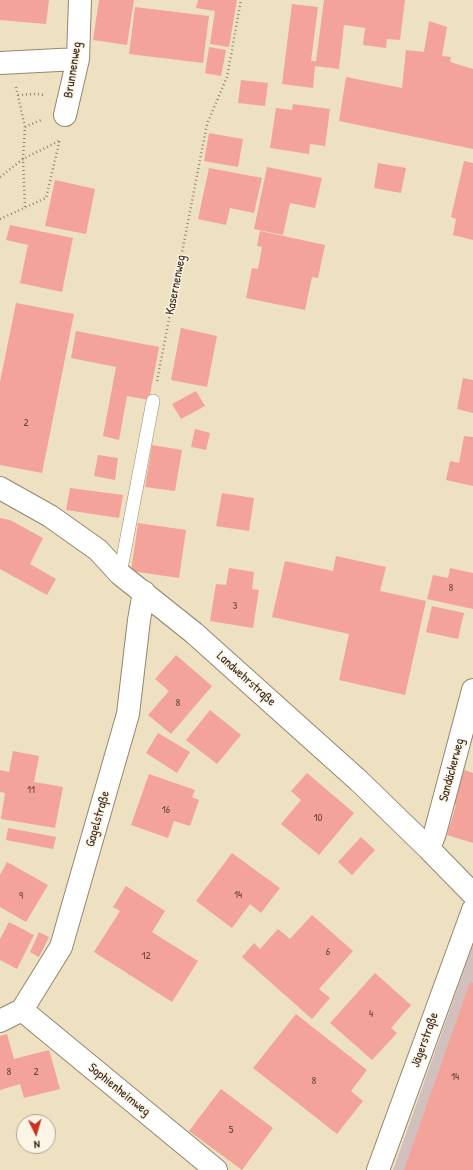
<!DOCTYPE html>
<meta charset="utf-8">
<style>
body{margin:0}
#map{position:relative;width:473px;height:1170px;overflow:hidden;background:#eee1c1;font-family:"Patrick Hand",sans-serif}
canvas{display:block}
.north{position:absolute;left:16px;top:1114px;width:40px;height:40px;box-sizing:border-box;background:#fcf5e5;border:1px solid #afa495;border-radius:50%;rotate:175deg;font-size:11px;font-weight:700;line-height:16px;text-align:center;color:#3b2a1e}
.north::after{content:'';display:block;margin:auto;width:14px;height:18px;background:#c8321e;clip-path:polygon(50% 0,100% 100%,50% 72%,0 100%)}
</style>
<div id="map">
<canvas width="473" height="1170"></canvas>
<div class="north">N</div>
</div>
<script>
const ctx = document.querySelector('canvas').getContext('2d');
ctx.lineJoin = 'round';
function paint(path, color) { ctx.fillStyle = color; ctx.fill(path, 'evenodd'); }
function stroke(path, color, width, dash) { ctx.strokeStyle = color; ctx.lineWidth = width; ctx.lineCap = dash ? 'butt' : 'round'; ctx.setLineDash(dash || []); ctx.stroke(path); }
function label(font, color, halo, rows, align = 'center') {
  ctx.font = font + ' "Patrick Hand",sans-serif'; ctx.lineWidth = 3; ctx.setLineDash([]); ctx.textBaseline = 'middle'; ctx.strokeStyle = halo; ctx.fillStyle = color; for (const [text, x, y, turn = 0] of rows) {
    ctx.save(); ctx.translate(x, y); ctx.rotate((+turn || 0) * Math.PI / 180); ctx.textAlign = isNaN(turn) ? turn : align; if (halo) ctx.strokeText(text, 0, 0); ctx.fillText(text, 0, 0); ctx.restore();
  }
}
const industrial = new Path2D(`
 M 473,945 L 473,1170 L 393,1170 Z`);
const building = new Path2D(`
 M 0,0 L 49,0 L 46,24 L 0,20 Z
 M 99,0 L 134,0 L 127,45 L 93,40 Z
 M 198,0 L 237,0 L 229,47 L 210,44 L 215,11 L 196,8 Z
 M 324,0 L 405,0 L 400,40 L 387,39 L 386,48 L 363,45 L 365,28 L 344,25 L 339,69 L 315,66 L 313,88 L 282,84 L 292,4 L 318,7 L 311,61 L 316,61 Z
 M 135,7 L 209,16 L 203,63 L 129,54 Z
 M 429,21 L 447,27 L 442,56 L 451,57 L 450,62 L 473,69 L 473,149 L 339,121 L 346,77 L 402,88 L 406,50 L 424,52 Z
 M 209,47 L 226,50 L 221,76 L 205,73 Z
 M 241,80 L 268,83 L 265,106 L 238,103 Z
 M 293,104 L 330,109 L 325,146 L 310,144 L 309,154 L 270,148 L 276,108 L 292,110 Z
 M 209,133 L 243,139 L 238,167 L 204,161 Z
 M 464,161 L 473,163 L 473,240 L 453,235 L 456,219 L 451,217 Z
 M 378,163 L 406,168 L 401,193 L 374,188 Z
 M 267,167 L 322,178 L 315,208 L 290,203 L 283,235 L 254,229 Z
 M 209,168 L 262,178 L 254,213 L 230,208 L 226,225 L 198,219 Z
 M 55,180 L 95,189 L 86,234 L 45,226 Z
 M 10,225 L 73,238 L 62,292 L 20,283 L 28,245 L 6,240 Z
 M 260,231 L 325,245 L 318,278 L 312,277 L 305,310 L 246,298 L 252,268 L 258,269 L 262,247 L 257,246 Z
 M 16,303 L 74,314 L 42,473 L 0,465 L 0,382 Z
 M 181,328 L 217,336 L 207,387 L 171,380 Z
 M 76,331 L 159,347 L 149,400 L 127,396 L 119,440 L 103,436 L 116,367 L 71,358 Z
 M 463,378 L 473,380 L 473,413 L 457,409 Z
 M 196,391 L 205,406 L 181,419 L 172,404 Z
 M 195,429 L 210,433 L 206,450 L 191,447 Z
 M 464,436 L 473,437 L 473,486 L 446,480 L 450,461 L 459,463 Z
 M 152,445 L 182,450 L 175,491 L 145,487 Z
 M 98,455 L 118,458 L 115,480 L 94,476 Z
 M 70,488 L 123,495 L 119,518 L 66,510 Z
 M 222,493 L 254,498 L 249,531 L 216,526 Z
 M 0,518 L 10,520 L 43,538 L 30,564 L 56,579 L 47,595 L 0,569 Z
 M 138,523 L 186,530 L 179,578 L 131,571 Z
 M 336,556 L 386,567 L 380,591 L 426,601 L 405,695 L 339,680 L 349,634 L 272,617 L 285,561 L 333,571 Z
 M 229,568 L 254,572 L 252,589 L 259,590 L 253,628 L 210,621 L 216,584 L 226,585 Z
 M 450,568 L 473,573 L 473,609 L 427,599 L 433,575 L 448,578 Z
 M 432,606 L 464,613 L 458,639 L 426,632 Z
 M 176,655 L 212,686 L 171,734 L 148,715 L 169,691 L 155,679 Z
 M 210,710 L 241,735 L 217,764 L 186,740 Z
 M 158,733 L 190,752 L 177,773 L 146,753 Z
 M 13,751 L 39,756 L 34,782 L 63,787 L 55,828 L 1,819 L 5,793 L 0,792 L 0,770 L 9,772 Z
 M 462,769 L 473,773 L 473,843 L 447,835 L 456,805 L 452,803 Z
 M 307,773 L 354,813 L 319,855 L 281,824 L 301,800 L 291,791 Z
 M 149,774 L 195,790 L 192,797 L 199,800 L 190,826 L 174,821 L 168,838 L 131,825 Z
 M 8,828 L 56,837 L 53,849 L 6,840 Z
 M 361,837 L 375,850 L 352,875 L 338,862 Z
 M 232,853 L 280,888 L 261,913 L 250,904 L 232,928 L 196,901 Z
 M 7,862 L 48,885 L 26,922 L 0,907 L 0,875 Z
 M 126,886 L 165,911 L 152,932 L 198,961 L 172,1002 L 94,952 L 120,911 L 113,907 Z
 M 312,915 L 353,951 L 319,989 L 330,998 L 312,1019 L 242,957 L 254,943 L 260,949 L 278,929 L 290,939 Z
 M 9,922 L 34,935 L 17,969 L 0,960 L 0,939 Z
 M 39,932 L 49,937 L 39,957 L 30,952 Z
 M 375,973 L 411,1005 L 391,1028 L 397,1033 L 372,1060 L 330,1023 Z
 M 470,982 L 473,983 L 473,1170 L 404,1170 Z
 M 296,1014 L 367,1070 L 351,1091 L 363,1101 L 337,1134 L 253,1068 Z
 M 7,1034 L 14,1059 L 49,1050 L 60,1089 L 24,1098 L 20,1084 L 0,1090 L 0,1036 Z
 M 221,1089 L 273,1128 L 242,1170 L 189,1131 Z`);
const path = new Path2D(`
 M 16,87 L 25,127 L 23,159 L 25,207
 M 18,95 L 36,94 L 45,95
 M 25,127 L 41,120
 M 0,177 L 23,159 L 59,141
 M 0,219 L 46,198 L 60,139
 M 157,381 L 207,124 L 227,77 L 241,0`);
const lane = new Path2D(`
 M 120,574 L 153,401`);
const street = new Path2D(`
 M 0,63 L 78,59
 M 65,115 L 78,59 L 80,0
 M 0,488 L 50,516 L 98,550 L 120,574 L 194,633 L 359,781 L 429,849 L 473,894
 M 429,849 L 435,833 L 473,690
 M 22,1010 L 216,1170
 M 0,1021 L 22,1010 L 61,947 L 128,714 L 139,620 L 144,592
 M 378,1170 L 473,910`);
const numberNames = [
 ["2",26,423],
 ["8",451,588],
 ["3",235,606],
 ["8",178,703],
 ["11",31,790],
 ["16",166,810],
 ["10",318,818],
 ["14",238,895],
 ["9",21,896],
 ["6",328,952],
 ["12",146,956],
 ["4",371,1014],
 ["8",9,1072],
 ["2",36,1072],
 ["14",455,1077],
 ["8",314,1081],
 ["5",231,1130]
];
const streetNames = [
 ["Brunnenweg",73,70,-81],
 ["Kasernenweg",176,285,-79],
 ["Landwehrstraße",246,679,42],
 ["Sandäckerweg",452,770,-75],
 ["Gagelstraße",98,819,-74],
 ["Jägerstraße",425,1040,-70],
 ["Sophienheimweg",119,1090,39]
];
paint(industrial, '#d1c0bd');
paint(building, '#f3a399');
stroke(lane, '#948670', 14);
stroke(street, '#948670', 24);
stroke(path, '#948670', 2.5, [1, 3]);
stroke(lane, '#fff', 13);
stroke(street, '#fff', 22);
label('11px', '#69483d', null, numberNames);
label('13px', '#3b2a1e', '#fcf5e5', streetNames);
</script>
